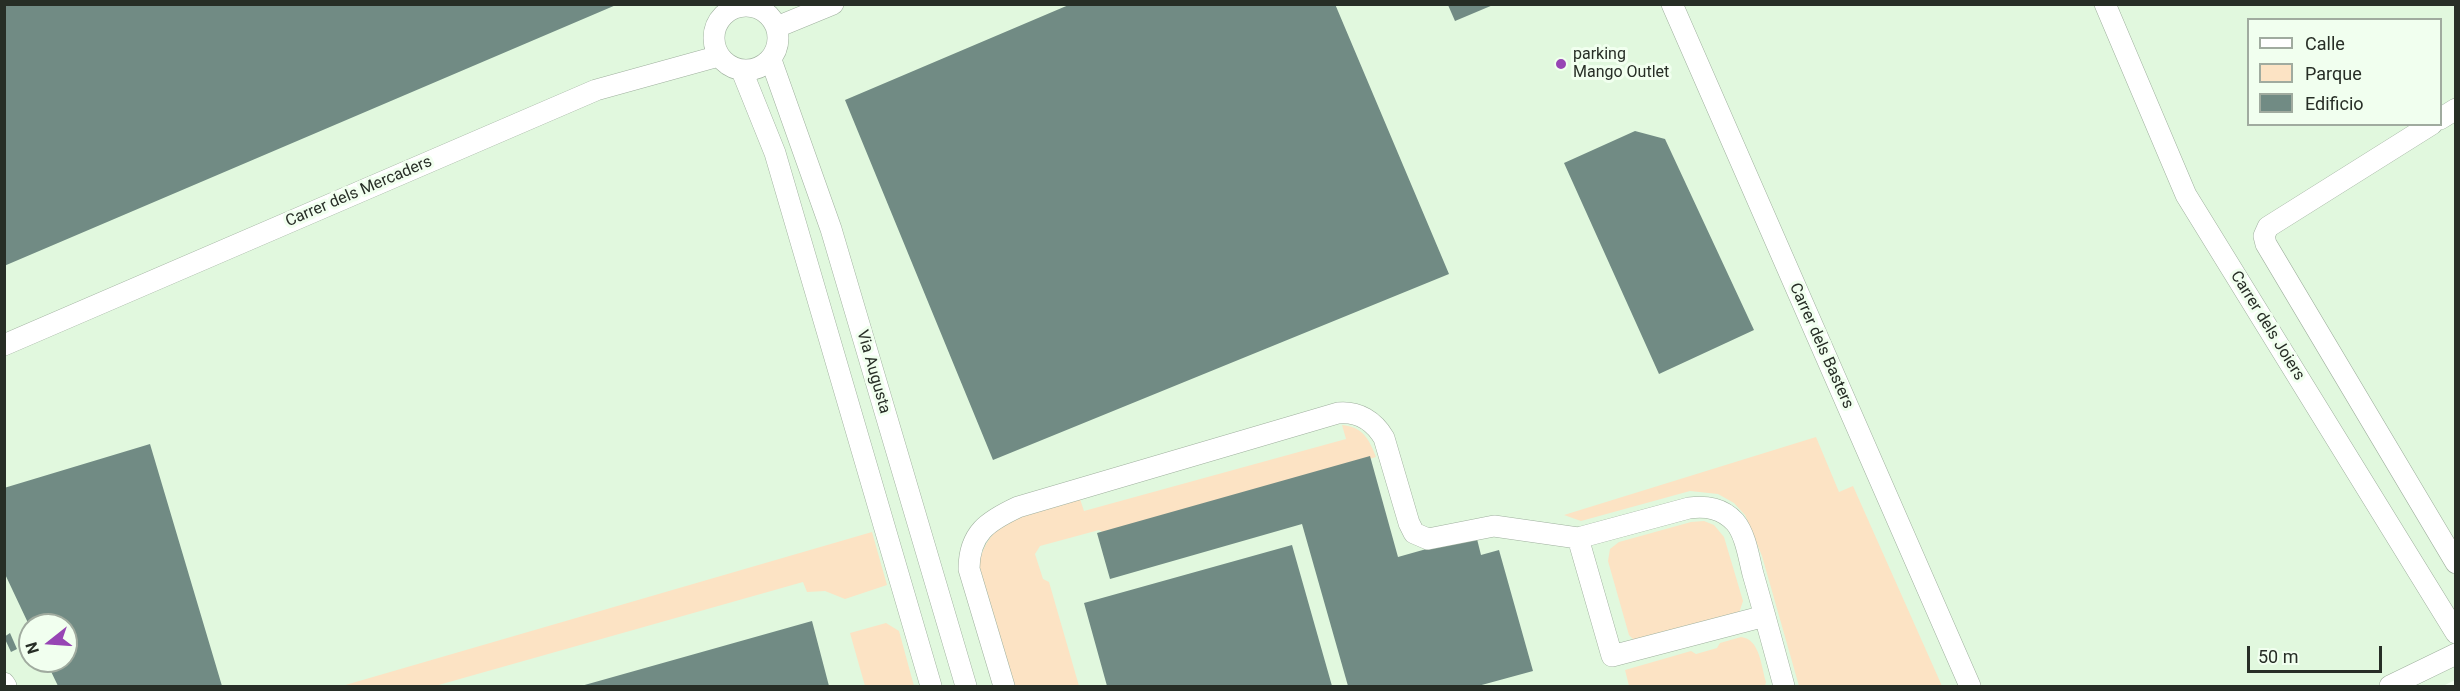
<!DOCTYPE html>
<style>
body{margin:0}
#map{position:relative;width:2460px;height:691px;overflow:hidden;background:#f1ffef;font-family:Roboto,sans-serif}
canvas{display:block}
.frame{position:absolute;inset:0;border:6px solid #272e26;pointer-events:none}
.legend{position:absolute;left:2247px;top:18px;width:195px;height:108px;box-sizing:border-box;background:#f1ffef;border:2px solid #a0ab9f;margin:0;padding:8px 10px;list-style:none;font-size:18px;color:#272e26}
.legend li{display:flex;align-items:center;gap:12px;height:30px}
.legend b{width:30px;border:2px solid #a0ab9f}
.north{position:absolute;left:18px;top:613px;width:60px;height:60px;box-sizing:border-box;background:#f1ffef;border:2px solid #a0ab9f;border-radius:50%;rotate:253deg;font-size:16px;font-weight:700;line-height:24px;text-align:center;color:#272e26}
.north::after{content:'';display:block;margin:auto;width:21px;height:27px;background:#9745b4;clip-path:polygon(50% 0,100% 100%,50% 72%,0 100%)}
.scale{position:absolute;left:2247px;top:646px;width:135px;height:27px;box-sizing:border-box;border:3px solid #272e26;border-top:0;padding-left:8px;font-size:18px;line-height:21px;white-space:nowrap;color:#272e26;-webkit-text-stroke:4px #f1ffef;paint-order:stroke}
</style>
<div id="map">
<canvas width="2460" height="691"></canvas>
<div class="frame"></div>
<ul class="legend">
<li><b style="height:8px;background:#fff"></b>Calle</li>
<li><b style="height:16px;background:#fce3c4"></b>Parque</li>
<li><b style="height:16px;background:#718b84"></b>Edificio</li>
</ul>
<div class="north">N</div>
<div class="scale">50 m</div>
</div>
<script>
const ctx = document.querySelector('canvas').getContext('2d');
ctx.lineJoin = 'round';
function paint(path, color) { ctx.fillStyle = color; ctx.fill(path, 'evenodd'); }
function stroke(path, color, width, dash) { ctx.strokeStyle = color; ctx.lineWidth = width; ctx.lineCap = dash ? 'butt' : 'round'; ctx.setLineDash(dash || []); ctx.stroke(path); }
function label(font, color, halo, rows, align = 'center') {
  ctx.font = font + ' Roboto,sans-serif'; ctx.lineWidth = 6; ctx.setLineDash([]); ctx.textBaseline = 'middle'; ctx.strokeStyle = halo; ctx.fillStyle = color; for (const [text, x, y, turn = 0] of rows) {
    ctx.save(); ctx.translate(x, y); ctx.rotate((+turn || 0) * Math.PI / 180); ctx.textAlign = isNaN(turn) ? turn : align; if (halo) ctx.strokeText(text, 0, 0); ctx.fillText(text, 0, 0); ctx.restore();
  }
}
const built = new Path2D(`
 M 4,5 L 2455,5 L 2455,680 L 2443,686 L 5,686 ZM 2248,20 L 2440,20 L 2440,124 L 2248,124 ZM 30,625 L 66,625 L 66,661 L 30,661 Z`);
const green = new Path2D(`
 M 1342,425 C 1363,427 1369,439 1376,457 L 1107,535 L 1099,530 L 1040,546 L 1035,554 L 1043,579 L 1049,582 L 1079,686 L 1012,686 L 979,565 C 989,513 1037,511 1080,499 L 1084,511 L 1346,439 Z
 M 1816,437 L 1839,492 L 1853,486 L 1942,686 L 1799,686 L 1762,556 L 1745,515 L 1734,503 L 1718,494 L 1690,491 L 1581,521 L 1564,515 Z
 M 1704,521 L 1714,525 L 1724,537 L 1743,601 L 1739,613 L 1634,640 L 1629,635 L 1608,561 L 1610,549 L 1619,542 L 1691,522 Z
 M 872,532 L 887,585 L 845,599 L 825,591 L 807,592 L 803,582 L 435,686 L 342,686 Z
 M 886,623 L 899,631 L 914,686 L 865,686 L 850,633 Z
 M 1741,637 C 1760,639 1761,666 1766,682 L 1765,686 L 1629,686 L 1625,670 L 1691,651 L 1696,654 L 1717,648 L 1720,643 Z`);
const building = new Path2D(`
 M 1071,4 L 1335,4 L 1449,274 L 993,460 L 845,100 Z
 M 4,5 L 616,5 L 4,266 Z
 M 1448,5 L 1493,5 L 1455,21 Z
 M 1635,131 L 1665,139 L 1754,330 L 1659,374 L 1564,163 Z
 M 150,444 L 222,686 L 58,686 L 46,661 L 66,661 L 66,625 L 29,625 L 4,572 L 4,488 Z
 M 1370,456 L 1398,557 L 1476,535 L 1481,555 L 1499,550 L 1533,671 L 1478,686 L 1348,686 L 1302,524 L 1110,579 L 1097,533 Z
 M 1292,545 L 1332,686 L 1107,686 L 1084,603 Z
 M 812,621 L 829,686 L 581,686 Z
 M 10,633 L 17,649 L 11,652 L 4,637 Z`);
const minor = new Path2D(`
 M 1672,4 L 1970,686
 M 2105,4 L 2186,195 L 2456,633
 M714 38a32 32 0 1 1 64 0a32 32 0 1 1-64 0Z
 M 777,27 L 833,4
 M 771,60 L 831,229 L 966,686
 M 742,71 L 775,153 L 931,686
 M 2440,119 L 2456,109
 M 2432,124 L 2268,227 L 2264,236 L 2266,244 L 2456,563
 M 4,345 L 596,90 L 719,56
 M 1765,616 L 1612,656 L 1578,538 L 1689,508 C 1707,506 1722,508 1735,522 C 1746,535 1749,559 1753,574 C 1764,612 1774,649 1784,686
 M 4,683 L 6,686
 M 1004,686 L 969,569 C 969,533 988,521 1018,507 L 1338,413 C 1358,411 1374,421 1384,438 L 1409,523 L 1414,533 L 1428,539 L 1494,526 L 1578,538
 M 2390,686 L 2456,654`);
const markers = [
 [1561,64,6,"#9745b4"]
];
const poiNames = [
 ["parking",1573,55],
 ["Mango Outlet",1573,73]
];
const streetNames = [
 ["Carrer dels Mercaders",359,192,-23],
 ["Carrer dels Joiers",2267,326,58],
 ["Carrer dels Basters",1821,346,66],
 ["Via Augusta",873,372,74]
];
paint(built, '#e1f8de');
paint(green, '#fce3c4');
paint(building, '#718b84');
stroke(minor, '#9fb09e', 22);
stroke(minor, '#fff', 21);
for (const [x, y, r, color] of markers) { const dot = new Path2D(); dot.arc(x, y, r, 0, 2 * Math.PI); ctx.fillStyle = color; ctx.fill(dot); stroke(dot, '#f1ffef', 2); }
label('16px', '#272e26', '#f1ffef', poiNames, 'left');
label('16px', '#272e26', '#f1ffef', streetNames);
</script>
